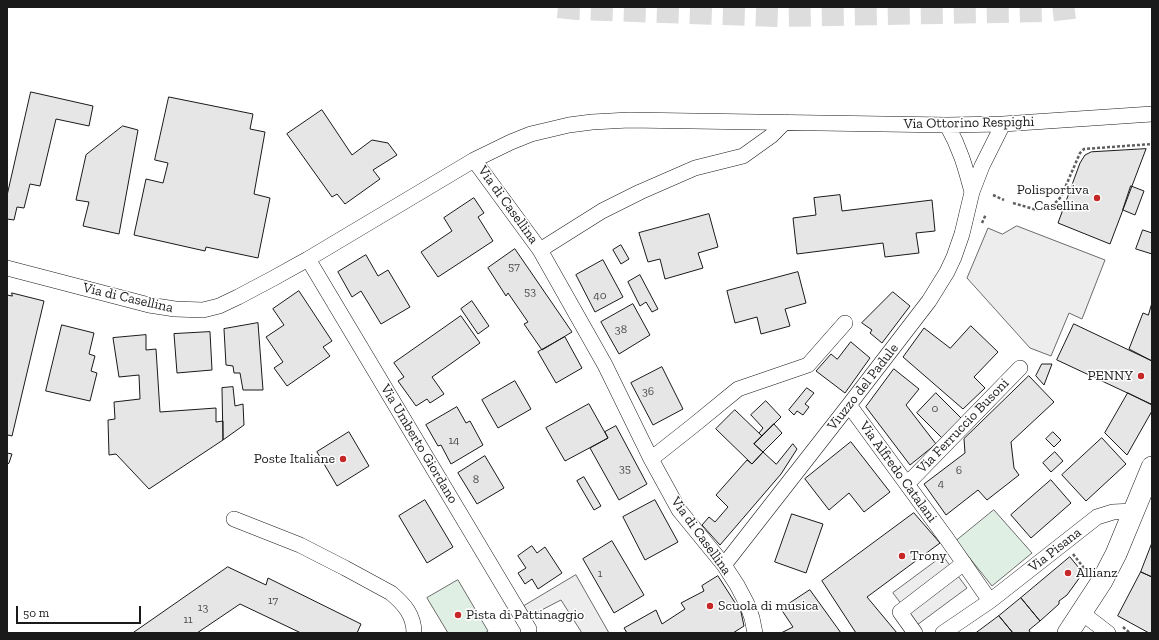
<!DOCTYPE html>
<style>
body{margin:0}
#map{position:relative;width:1159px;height:640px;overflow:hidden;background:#fff;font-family:"Zilla Slab",serif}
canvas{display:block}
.frame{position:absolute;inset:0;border:8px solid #1a1a1a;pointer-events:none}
.scale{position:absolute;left:16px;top:606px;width:125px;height:18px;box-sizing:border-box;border:2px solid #1a1a1a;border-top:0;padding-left:5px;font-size:12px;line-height:14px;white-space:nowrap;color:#1a1a1a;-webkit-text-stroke:3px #fff;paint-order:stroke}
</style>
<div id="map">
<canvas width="1159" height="640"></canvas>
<div class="frame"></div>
<div class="scale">50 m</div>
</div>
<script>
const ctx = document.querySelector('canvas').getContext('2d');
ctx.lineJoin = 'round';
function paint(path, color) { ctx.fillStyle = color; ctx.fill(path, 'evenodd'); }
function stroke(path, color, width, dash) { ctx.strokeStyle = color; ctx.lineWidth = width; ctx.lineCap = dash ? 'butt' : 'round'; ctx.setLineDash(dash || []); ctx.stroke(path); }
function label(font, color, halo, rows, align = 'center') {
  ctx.font = font + ' "Zilla Slab",serif'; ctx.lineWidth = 3; ctx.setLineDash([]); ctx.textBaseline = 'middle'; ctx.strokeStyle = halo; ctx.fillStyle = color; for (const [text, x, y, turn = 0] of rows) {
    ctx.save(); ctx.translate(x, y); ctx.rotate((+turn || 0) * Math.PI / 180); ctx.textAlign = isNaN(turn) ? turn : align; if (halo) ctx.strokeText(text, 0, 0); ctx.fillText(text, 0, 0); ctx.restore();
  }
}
const green = new Path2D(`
 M 994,510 L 1032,553 L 992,586 L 956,541 Z
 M 458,580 L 488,631 L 485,633 L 448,633 L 427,598 Z`);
const parking = new Path2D(`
 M 1017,226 L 1105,260 L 1082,319 L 1069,313 L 1051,356 L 1030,348 L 967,278 L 988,228 L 1002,234 Z
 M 943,556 L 967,588 L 917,625 L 893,593 Z
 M 576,575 L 609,633 L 582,633 L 561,600 L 530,616 L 524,606 Z`);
const building = new Path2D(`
 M 31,92 L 93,106 L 89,126 L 56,119 L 40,186 L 30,184 L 24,208 L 17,207 L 14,220 L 7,219 L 7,196 Z
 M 169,97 L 253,114 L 250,129 L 265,132 L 254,194 L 270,198 L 258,258 L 206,247 L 205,251 L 134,235 L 146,179 L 163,183 L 168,163 L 155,160 Z
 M 322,110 L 352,155 L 372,140 L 388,143 L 397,155 L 373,170 L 380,179 L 345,204 L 337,194 L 332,197 L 287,134 Z
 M 123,126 L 138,130 L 119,234 L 83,226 L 89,202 L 76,200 L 86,155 Z
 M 1146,149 L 1110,244 L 1058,223 L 1080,163 L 1085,155 L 1091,152 Z
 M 1131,186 L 1144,191 L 1135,215 L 1123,210 Z
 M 840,195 L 842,211 L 932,200 L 935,231 L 916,233 L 919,253 L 885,257 L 883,243 L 797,254 L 793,218 L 816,215 L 814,198 Z
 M 474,198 L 484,213 L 478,217 L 493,241 L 438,277 L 421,252 L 452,231 L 444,218 Z
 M 709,214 L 718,247 L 698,253 L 703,268 L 665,279 L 660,259 L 648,262 L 639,233 Z
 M 1143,230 L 1152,233 L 1152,254 L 1136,249 Z
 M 621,245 L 629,259 L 621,264 L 613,250 Z
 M 515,249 L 572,332 L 542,350 L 524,324 L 528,322 L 508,293 L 506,296 L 488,268 Z
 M 366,255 L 378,276 L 388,270 L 410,307 L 381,324 L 361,291 L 352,297 L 338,272 Z
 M 603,260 L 623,297 L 595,312 L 576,275 Z
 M 798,272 L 806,303 L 785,309 L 790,326 L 761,334 L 757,317 L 735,323 L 727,291 Z
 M 640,275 L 658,309 L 652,312 L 646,302 L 640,306 L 628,282 Z
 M 299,291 L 332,341 L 323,347 L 330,356 L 287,386 L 274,368 L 283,362 L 266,337 L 284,325 L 273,309 Z
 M 893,292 L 910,306 L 882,343 L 870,333 L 872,330 L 862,323 Z
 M 12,293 L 44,301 L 12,436 L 8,435 L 7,438 L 7,295 L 12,296 Z
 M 472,301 L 489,326 L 478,334 L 461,309 Z
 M 1152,303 L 1152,361 L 1129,349 L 1143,313 L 1148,315 Z
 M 633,304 L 650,335 L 619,354 L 601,322 Z
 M 461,316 L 480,343 L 432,377 L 444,394 L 430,403 L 427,399 L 416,406 L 398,381 L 404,377 L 394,363 Z
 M 258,323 L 263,390 L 243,390 L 240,373 L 234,373 L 233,366 L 226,365 L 224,329 Z
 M 1074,324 L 1152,361 L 1152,402 L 1151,404 L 1057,360 Z
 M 62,325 L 94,333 L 89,354 L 95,356 L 91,371 L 97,373 L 90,401 L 46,391 Z
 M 971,326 L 998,352 L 974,377 L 985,388 L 963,409 L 903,357 L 924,328 L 950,348 Z
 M 210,332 L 212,370 L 177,373 L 174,334 Z
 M 146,335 L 146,350 L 156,349 L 160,412 L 216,408 L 216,422 L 223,421 L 223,440 L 149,489 L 116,454 L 109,455 L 108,420 L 115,419 L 114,402 L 140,399 L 139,375 L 119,377 L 113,338 Z
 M 565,337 L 582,368 L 556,383 L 538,352 Z
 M 851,342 L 870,358 L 845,393 L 816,371 L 831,354 L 837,359 Z
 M 1042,364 L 1052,364 L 1044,385 L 1036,376 Z
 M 662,367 L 683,409 L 653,425 L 631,383 Z
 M 894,369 L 919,389 L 906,405 L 936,444 L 910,465 L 866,407 Z
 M 1029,376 L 1054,402 L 1011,442 L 1014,468 L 1019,475 L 987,500 L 978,490 L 946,515 L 924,484 L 965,453 L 964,439 Z
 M 515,381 L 531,409 L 498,428 L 482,400 Z
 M 233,387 L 235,406 L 243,404 L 244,425 L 223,440 L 222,388 Z
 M 807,388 L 814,393 L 805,404 L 809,407 L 803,415 L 797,411 L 794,415 L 789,410 Z
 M 936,393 L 962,419 L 942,438 L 917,413 Z
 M 1128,393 L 1152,405 L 1152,411 L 1127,455 L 1105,433 Z
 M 766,401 L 781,417 L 762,436 L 759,433 L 763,428 L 751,415 Z
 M 589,404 L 608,438 L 565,461 L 546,428 Z
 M 457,407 L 466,423 L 470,421 L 483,445 L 451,464 L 441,445 L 438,446 L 426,425 Z
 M 735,410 L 762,436 L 754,444 L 763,452 L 752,464 L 716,429 Z
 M 774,424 L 782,433 L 763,452 L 754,444 Z
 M 616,426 L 647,484 L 619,500 L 590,448 L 608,438 L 605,432 Z
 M 349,432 L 369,466 L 337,486 L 317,452 Z
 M 1053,432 L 1061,440 L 1054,447 L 1046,439 Z
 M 1102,438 L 1126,464 L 1086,501 L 1062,475 Z
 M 851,442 L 890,492 L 864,512 L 849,493 L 829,510 L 805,479 Z
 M 793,444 L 797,449 L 781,474 L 720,545 L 702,525 L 709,517 L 715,522 L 728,507 L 716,495 L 747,460 L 752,464 L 763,452 L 776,464 Z
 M 1055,452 L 1063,461 L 1051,472 L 1043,463 Z
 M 7,453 L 12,454 L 9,463 L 7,465 Z
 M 485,456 L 504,488 L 477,504 L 458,473 Z
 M 584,477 L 601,506 L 594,510 L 577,481 Z
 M 1051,480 L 1071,503 L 1031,538 L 1011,515 Z
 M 425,500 L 453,547 L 427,563 L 399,516 Z
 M 655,500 L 678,542 L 645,560 L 623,517 Z
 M 914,513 L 940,543 L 867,597 L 897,633 L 856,633 L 822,581 Z
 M 792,514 L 823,524 L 806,573 L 775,562 Z
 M 612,541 L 644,595 L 614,613 L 583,559 Z
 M 1152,543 L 1152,577 L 1141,572 Z
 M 532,546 L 537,553 L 545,547 L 562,573 L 538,589 L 532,579 L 525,584 L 518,573 L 526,568 L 518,556 Z
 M 1070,557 L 1083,573 L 1067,595 L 1059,601 L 1059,604 L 1040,621 L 1021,598 Z
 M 228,567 L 266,585 L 268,578 L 361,624 L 357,633 L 301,633 L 240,604 L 197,633 L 133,633 Z
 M 1141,572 L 1152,577 L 1152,633 L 1149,633 L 1118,616 Z
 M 718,576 L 741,612 L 744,626 L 733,633 L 627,633 L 624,628 L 656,610 L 662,624 L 685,609 L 681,603 L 704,591 L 702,586 Z
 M 810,590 L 841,633 L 781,633 L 793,627 L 781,609 Z
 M 1021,598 L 1040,621 L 1029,630 L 1030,632 L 1030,633 L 1013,633 L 999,616 Z
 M 999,616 L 1013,633 L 976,633 Z`);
const motorwayTunnel = new Path2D(`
 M 558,7 L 577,9 L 779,16 L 1048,11 L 1081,7`);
const path = new Path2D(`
 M 993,195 L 1004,200
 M 1013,203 L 1037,210 L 1045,209 L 1053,205 L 1061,197 L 1080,153 L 1084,149 L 1152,144
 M 982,223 L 986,214
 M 1073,554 L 1087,572
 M 1123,627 L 1130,633`);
const minor = new Path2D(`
 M 947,125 C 960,148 965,166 972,192
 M 474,160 L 540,250 L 605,365 L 651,459 L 679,510 L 724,565 L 737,585 L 747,604 L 752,618 L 755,633
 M 540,250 L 602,211 L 640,192 L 695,168 L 743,156 L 771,136 L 785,122
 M 308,259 L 529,629 L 528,633
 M 7,268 L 149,305 L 175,309 L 203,310 L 219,306 L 238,297 L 272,279 L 308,259 L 474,160 L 511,142 L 531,134 L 569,125 L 592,122 L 629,120 L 947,125 L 1003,124 L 1152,114
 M 849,405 L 947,539 L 990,601
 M 651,459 L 694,425 L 738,389 L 808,365 L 845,323
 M 907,484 L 1020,368
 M 234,519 L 300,545 L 345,568 L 391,593 C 404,604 414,615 414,633
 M 724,565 L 849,405 L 929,301 L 947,272 L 954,257 L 962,234 L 972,192 L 982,166 L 1003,124
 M 1082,613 L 1108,633
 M 915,633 L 900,612 L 964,563
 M 943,633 L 990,601 L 1097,517 L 1113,512 L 1133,511`);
const secondary = new Path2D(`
 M 1068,633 L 1102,581 L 1116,554 L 1152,467`);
const markers = [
 [1097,198,4,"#c62828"],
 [1141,376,4,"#c62828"],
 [343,459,4,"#c62828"],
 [902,556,4,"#c62828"],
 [1068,573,4,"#c62828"],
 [710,606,4,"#c62828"],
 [458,615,4,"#c62828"]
];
const numberNames = [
 ["57",514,267],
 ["53",530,292],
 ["40",600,296],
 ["38",621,330],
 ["36",648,392],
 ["0",935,409],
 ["14",454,441],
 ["35",625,469],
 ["6",959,471],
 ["8",476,480],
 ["4",941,484],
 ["1",600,574],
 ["17",273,601],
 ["13",203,608],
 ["11",188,620]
];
const streetNames = [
 ["Via Ottorino Respighi",969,123,-1],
 ["Via di Casellina",508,205,54],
 ["Via di Casellina",128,298,13],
 ["Viuzzo del Padule",863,387,-52],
 ["Via Ferruccio Busoni",963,426,-46],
 ["Via Umberto Giordano",419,444,59],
 ["Via Alfredo Catalani",898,472,54],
 ["Via di Casellina",701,536,54],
 ["Via Pisana",1055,550,-38]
];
const poiNames = [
 ["Polisportiva",1089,190,"right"],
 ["Casellina",1089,206,"right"],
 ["PENNY",1133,376,"right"],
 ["Poste Italiane",335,459,"right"],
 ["Trony",910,556],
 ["Allianz",1076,573],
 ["Scuola di musica",718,606],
 ["Pista di Pattinaggio",466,615]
];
paint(green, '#e0efe3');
stroke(green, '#6a6a6a', 1);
paint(parking, '#ededed');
stroke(parking, '#6a6a6a', 1);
paint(building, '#e6e6e6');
stroke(building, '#1a1a1a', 1);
stroke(motorwayTunnel, '#ddd', 22, [22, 11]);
stroke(minor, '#1a1a1a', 16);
stroke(secondary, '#1a1a1a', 22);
stroke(path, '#5f5f5f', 2.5, [3, 2]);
stroke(minor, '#fff', 15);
stroke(secondary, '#fff', 21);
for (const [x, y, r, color] of markers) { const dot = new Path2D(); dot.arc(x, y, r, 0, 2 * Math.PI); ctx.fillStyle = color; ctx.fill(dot); stroke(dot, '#fff', 1.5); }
label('12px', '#4d4d4d', null, numberNames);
label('14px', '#1a1a1a', '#fff', streetNames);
label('14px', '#1a1a1a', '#fff', poiNames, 'left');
</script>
